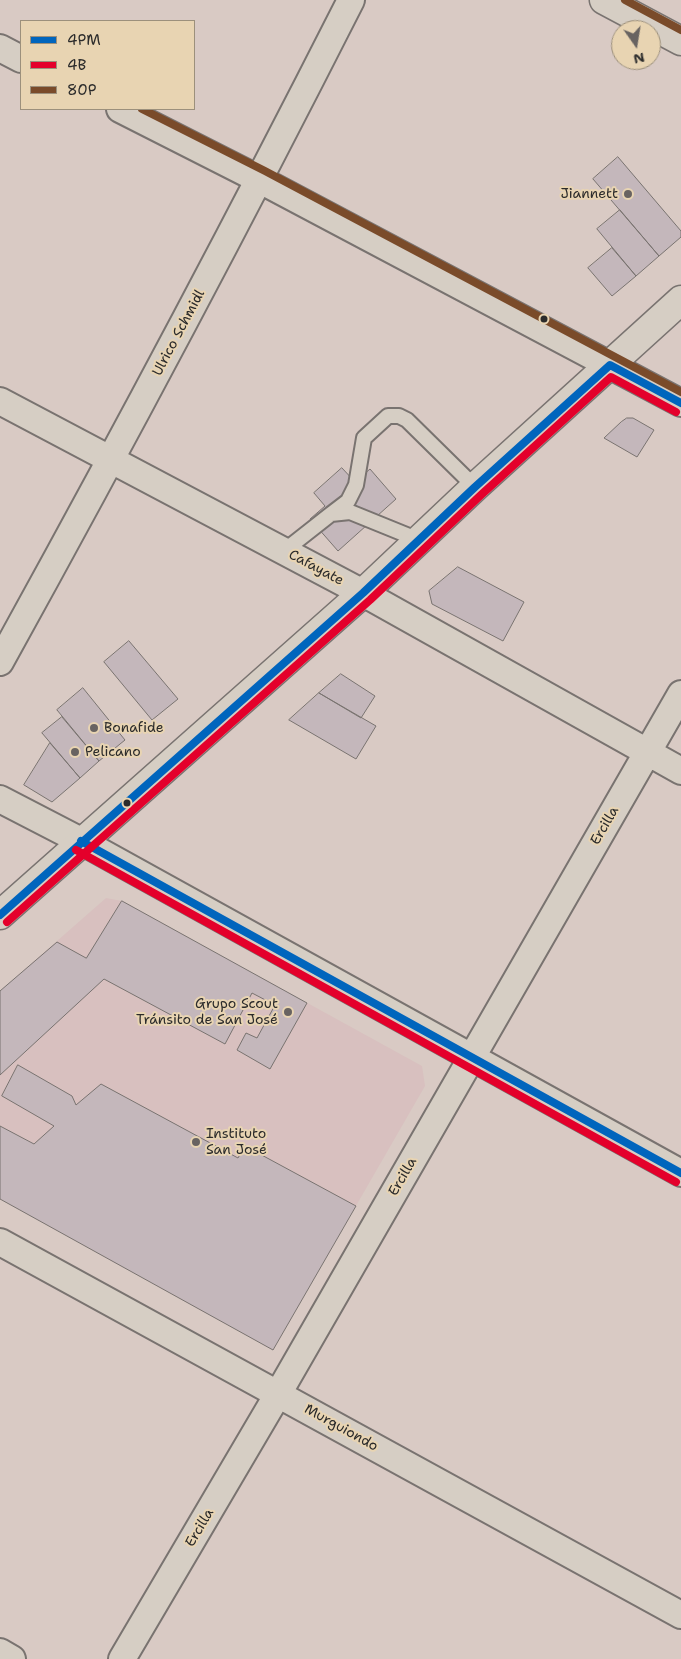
<!DOCTYPE html>
<meta charset="utf-8">
<style>
body{margin:0}
#map{position:relative;width:681px;height:1659px;overflow:hidden;background:#d9cac4;font-family:"Shantell Sans",sans-serif}
canvas{display:block}
.legend{position:absolute;left:20px;top:20px;width:175px;height:90px;box-sizing:border-box;background:#e8d4b2;border:1px solid #9c907c;margin:0;padding:6px 9px;list-style:none;font-size:15px;color:#2b2b2b}
.legend li{display:flex;align-items:center;gap:10px;height:25px}
.legend b{width:25px;border:1px solid #9c907c}
.north{position:absolute;left:611px;top:20px;width:50px;height:50px;box-sizing:border-box;background:#e8d4b2;border:1px solid #9c907c;border-radius:50%;rotate:167deg;font-size:14px;font-weight:700;line-height:20px;text-align:center;color:#2b2b2b}
.north::after{content:'';display:block;margin:auto;width:18px;height:22px;background:#686361;clip-path:polygon(50% 0,100% 100%,50% 72%,0 100%)}
</style>
<div id="map">
<canvas width="681" height="1659"></canvas>
<ul class="legend">
<li><b style="height:6px;background:#0065bd"></b>4PM</li>
<li><b style="height:6px;background:#e4002b"></b>4B</li>
<li><b style="height:6px;background:#7a4b2a"></b>80P</li>
</ul>
<div class="north">N</div>
</div>
<script>
const ctx = document.querySelector('canvas').getContext('2d');
ctx.lineJoin = 'round';
function paint(path, color) { ctx.fillStyle = color; ctx.fill(path, 'evenodd'); }
function stroke(path, color, width, dash) { ctx.strokeStyle = color; ctx.lineWidth = width; ctx.lineCap = dash ? 'butt' : 'round'; ctx.setLineDash(dash || []); ctx.stroke(path); }
function label(font, color, halo, rows, align = 'center') {
  ctx.font = font + ' "Shantell Sans",sans-serif'; ctx.lineWidth = 4; ctx.setLineDash([]); ctx.textBaseline = 'middle'; ctx.strokeStyle = halo; ctx.fillStyle = color; for (const [text, x, y, turn = 0] of rows) {
    ctx.save(); ctx.translate(x, y); ctx.rotate((+turn || 0) * Math.PI / 180); ctx.textAlign = isNaN(turn) ? turn : align; if (halo) ctx.strokeText(text, 0, 0); ctx.fillText(text, 0, 0); ctx.restore();
  }
}
const built = new Path2D(`
 M 106,898 L 122,901 L 422,1066 L 425,1086 L 273,1350 L 0,1199 L 0,991 Z`);
const building = new Path2D(`
 M 618,157 L 681,231 L 681,237 L 659,256 L 593,179 Z
 M 620,210 L 659,256 L 636,276 L 597,229 Z
 M 612,248 L 636,276 L 612,296 L 588,268 Z
 M 627,418 L 633,418 L 654,430 L 637,457 L 604,438 L 621,422 Z
 M 342,468 L 355,482 L 370,469 L 396,499 L 338,551 L 310,519 L 325,506 L 314,493 Z
 M 458,567 L 524,602 L 503,641 L 432,604 L 429,591 Z
 M 129,641 L 178,699 L 152,720 L 104,662 Z
 M 341,674 L 375,696 L 361,718 L 319,693 Z
 M 83,688 L 125,740 L 99,761 L 57,710 Z
 M 319,693 L 376,726 L 356,759 L 289,720 Z
 M 62,717 L 99,761 L 80,778 L 42,733 Z
 M 50,743 L 80,778 L 52,802 L 24,785 Z
 M 122,901 L 307,1003 L 270,1069 L 237,1050 L 246,1033 L 257,1038 L 275,1005 L 252,993 L 225,1044 L 104,979 L 0,1075 L 0,991 L 57,942 L 86,958 Z
 M 18,1065 L 72,1096 L 76,1105 L 101,1084 L 238,1158 L 245,1146 L 356,1206 L 273,1350 L 0,1199 L 0,1126 L 34,1144 L 54,1126 L 2,1096 Z`);
const service = new Path2D(`
 M 331,514 L 348,501 L 356,485 L 364,438 L 388,416 L 399,416 L 407,420 L 475,487
 M 284,551 L 331,514 L 350,512 L 419,540`);
const minor = new Path2D(`
 M 0,48 L 21,59
 M 120,109 L 260,180 L 681,403
 M 0,401 L 363,593 L 681,771
 M 0,662 C 121,443 238,223 351,0
 M 0,799 L 81,841 L 681,1173
 M 0,1242 L 681,1615
 M 0,1652 L 12,1659
 M 122,1659 L 278,1394 L 681,694`);
const tertiary = new Path2D(`
 M 604,0 L 681,41`);
const secondary = new Path2D(`
 M 0,915 L 363,593 L 475,487 L 681,300`);
const bus1 = new Path2D(`
 M 81,841 L 681,1173
 M 0,915 L 363,593 L 475,487 L 610,365 L 681,403`);
const bus2 = new Path2D(`
 M 76,850 L 676,1182
 M 7,922 L 370,600 L 482,494 L 611,377 L 676,412`);
const bus3 = new Path2D(`
 M 625,0 L 681,30
 M 142,109 L 265,171 L 681,392`);
const markers = [
 [628,194,5,"#686361"],
 [544,319,4.5,"#2b2b2b"],
 [94,728,5,"#686361"],
 [75,752,5,"#686361"],
 [127,803,4.5,"#2b2b2b"],
 [288,1012,5,"#686361"],
 [196,1142,5,"#686361"]
];
const poiNames = [
 ["Jiannett",618,194,"right"],
 ["Bonafide",104,728],
 ["Pelicano",85,752],
 ["Grupo Scout",278,1004,"right"],
 ["Tránsito de San José",278,1020,"right"],
 ["Instituto",206,1134],
 ["San José",206,1150]
];
const streetNames = [
 ["Ulrico Schmidl",179,333,-62],
 ["Cafayate",316,568,28],
 ["Ercilla",605,826,-60],
 ["Ercilla",403,1177,-60],
 ["Murguiondo",341,1428,29],
 ["Ercilla",200,1528,-59]
];
paint(built, '#d8c0bf');
paint(building, '#c4b7bb');
stroke(building, '#797370', 1);
stroke(service, '#797370', 18);
stroke(minor, '#797370', 30);
stroke(tertiary, '#797370', 31);
stroke(secondary, '#797370', 31);
stroke(service, '#d6cec4', 14);
stroke(minor, '#d6cec4', 26);
stroke(tertiary, '#d6cec4', 28);
stroke(secondary, '#d6cec4', 28);
stroke(bus1, '#0065bd', 8);
stroke(bus2, '#e4002b', 8);
stroke(bus3, '#7a4b2a', 8);
for (const [x, y, r, color] of markers) { const dot = new Path2D(); dot.arc(x, y, r, 0, 2 * Math.PI); ctx.fillStyle = color; ctx.fill(dot); stroke(dot, '#e8d4b2', 2); }
label('14px', '#2b2b2b', '#e8d4b2', poiNames, 'left');
label('14px', '#2b2b2b', '#e8d4b2', streetNames);
</script>
